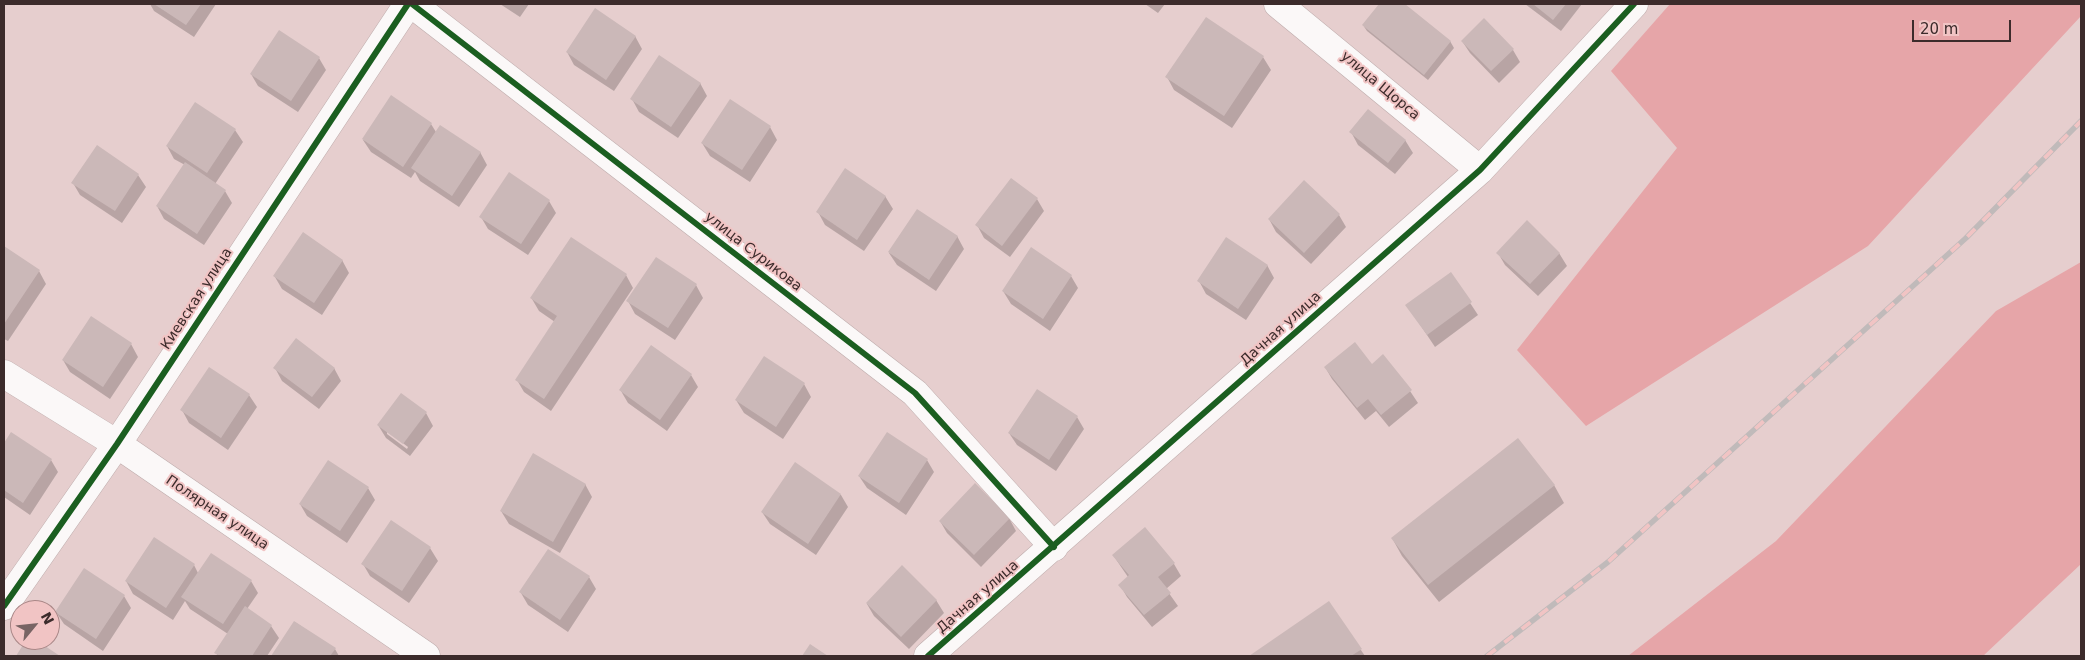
<!DOCTYPE html>
<meta charset="utf-8">
<style>
body{margin:0}
#map{position:relative;width:2085px;height:660px;overflow:hidden;background:#e6cece;font-family:"DejaVu Sans",sans-serif}
canvas{display:block}
.frame{position:absolute;inset:0;border:5px solid #3c2b2b;pointer-events:none}
.north{position:absolute;left:10px;top:600px;width:50px;height:50px;box-sizing:border-box;background:#f1c4c4;border:1px solid #a98787;border-radius:50%;rotate:62deg;font-size:14px;font-weight:700;line-height:20px;text-align:center;color:#3c2b2b}
.north::after{content:'';display:block;margin:auto;width:18px;height:22px;background:#786464;clip-path:polygon(50% 0,100% 100%,50% 72%,0 100%)}
.scale{position:absolute;left:1912px;top:20px;width:99px;height:22px;box-sizing:border-box;border:2px solid #3c2b2b;border-top:0;padding-left:6px;font-size:15px;line-height:18px;white-space:nowrap;color:#3c2b2b;-webkit-text-stroke:4px #f1c4c4;paint-order:stroke}
</style>
<div id="map">
<canvas width="2085" height="660"></canvas>
<div class="frame"></div>
<div class="north">N</div>
<div class="scale">20 m</div>
</div>
<script>
const ctx = document.querySelector('canvas').getContext('2d');
ctx.lineJoin = 'round';
function paint(path, color) { ctx.fillStyle = color; ctx.fill(path, 'evenodd'); }
function stroke(path, color, width, dash) { ctx.strokeStyle = color; ctx.lineWidth = width; ctx.lineCap = dash ? 'butt' : 'round'; ctx.setLineDash(dash || []); ctx.stroke(path); }
function label(font, color, halo, rows, align = 'center') {
  ctx.font = font + ' "DejaVu Sans",sans-serif'; ctx.lineWidth = 4; ctx.setLineDash([]); ctx.textBaseline = 'middle'; ctx.strokeStyle = halo; ctx.fillStyle = color; for (const [text, x, y, turn = 0] of rows) {
    ctx.save(); ctx.translate(x, y); ctx.rotate((+turn || 0) * Math.PI / 180); ctx.textAlign = isNaN(turn) ? turn : align; if (halo) ctx.strokeText(text, 0, 0); ctx.fillText(text, 0, 0); ctx.restore();
  }
}
const green = new Path2D(`
 M 1670,4 L 2081,4 L 2081,16 L 1868,246 L 1586,426 L 1517,350 L 1677,148 L 1611,71 Z
 M 2081,262 L 2081,564 L 1983,656 L 1628,656 L 1776,541 L 1996,311 Z`);
const shadow = new Path2D(`
 M 150,4 L 216,4 L 194,37 L 154,11 Z
 M 500,4 L 529,4 L 520,17 Z
 M 1145,4 L 1165,4 L 1158,13 Z
 M 1380,4 L 1403,4 L 1450,41 L 1454,48 L 1428,80 L 1367,31 L 1363,25 Z
 M 1525,4 L 1582,4 L 1561,31 Z
 M 1206,19 L 1263,57 L 1271,70 L 1232,128 L 1174,90 L 1167,77 Z
 M 635,36 L 642,49 L 614,91 L 574,65 L 567,52 Z
 M 1462,41 L 1513,50 L 1520,62 L 1499,83 L 1470,53 Z
 M 319,58 L 326,70 L 298,112 L 258,86 L 251,74 Z
 M 700,83 L 707,96 L 678,138 L 639,112 L 632,99 Z
 M 196,104 L 235,130 L 243,142 L 215,184 L 225,191 L 232,203 L 204,245 L 164,219 L 157,206 L 185,165 L 174,159 L 167,146 Z
 M 431,124 L 436,132 L 480,152 L 487,165 L 459,207 L 420,181 L 415,172 L 411,178 L 371,152 L 363,140 Z
 M 770,127 L 777,140 L 750,182 L 710,156 L 702,143 Z
 M 1351,132 L 1405,140 L 1413,153 L 1395,174 L 1358,145 Z
 M 138,175 L 146,187 L 122,223 L 80,195 L 73,183 Z
 M 885,196 L 893,209 L 864,251 L 825,225 L 818,212 Z
 M 1037,199 L 1044,211 L 1010,257 L 984,238 L 977,225 Z
 M 549,201 L 556,213 L 528,255 L 488,229 L 481,217 Z
 M 1339,215 L 1346,227 L 1311,264 L 1276,232 L 1269,219 Z
 M 957,236 L 964,249 L 936,291 L 897,265 L 889,253 Z
 M 4,248 L 39,271 L 46,284 L 8,341 L 4,339 Z
 M 1498,253 L 1559,253 L 1567,266 L 1538,296 L 1505,265 Z
 M 342,260 L 349,273 L 322,315 L 282,289 L 275,277 Z
 M 1267,265 L 1274,278 L 1246,320 L 1206,294 L 1199,281 Z
 M 1451,274 L 1478,315 L 1435,347 L 1407,305 Z
 M 626,275 L 633,288 L 551,411 L 524,392 L 517,380 L 555,322 L 539,311 L 532,299 Z
 M 1071,276 L 1078,288 L 1050,331 L 1011,304 L 1003,291 Z
 M 696,285 L 703,298 L 675,340 L 635,314 L 628,301 Z
 M 131,344 L 138,357 L 110,399 L 70,372 L 63,360 Z
 M 1372,365 L 1410,391 L 1418,403 L 1389,427 L 1376,411 L 1365,420 L 1332,379 L 1325,367 Z
 M 275,368 L 334,368 L 341,381 L 319,409 L 282,381 Z
 M 691,375 L 698,387 L 667,431 L 628,403 L 621,391 Z
 M 804,384 L 811,397 L 783,439 L 744,413 L 736,400 Z
 M 249,395 L 257,407 L 228,450 L 189,423 L 182,410 Z
 M 426,413 L 433,426 L 410,456 L 386,438 L 378,425 ZM 387,431 L 408,447 L 407,449 L 387,434 Z
 M 1077,417 L 1084,429 L 1056,471 L 1017,445 L 1009,433 Z
 M 11,433 L 51,460 L 58,472 L 30,515 L 4,497 L 4,445 Z
 M 927,460 L 934,472 L 906,515 L 867,488 L 859,476 Z
 M 795,464 L 841,495 L 848,507 L 816,555 L 770,524 L 762,512 Z
 M 585,484 L 592,497 L 560,553 L 509,524 L 501,511 Z
 M 1554,485 L 1564,503 L 1439,602 L 1402,556 L 1392,538 Z
 M 368,488 L 375,500 L 347,543 L 307,516 L 300,504 Z
 M 1009,518 L 1016,531 L 981,567 L 947,533 L 940,521 Z
 M 391,521 L 430,548 L 438,561 L 409,603 L 370,576 L 363,564 Z
 M 1145,529 L 1174,564 L 1181,576 L 1166,589 L 1178,606 L 1152,627 L 1127,597 L 1120,585 L 1128,577 L 1113,555 Z
 M 194,565 L 198,573 L 251,581 L 258,593 L 247,609 L 271,626 L 279,638 L 267,656 L 218,656 L 216,653 L 228,634 L 190,609 L 185,601 L 173,620 L 133,594 L 126,581 Z
 M 589,577 L 596,589 L 568,632 L 528,605 L 521,593 Z
 M 124,596 L 131,608 L 103,651 L 64,624 L 56,612 Z
 M 936,600 L 944,613 L 909,649 L 874,616 L 867,604 Z
 M 1329,603 L 1365,656 L 1252,656 Z
 M 295,622 L 335,649 L 339,656 L 273,656 Z`);
const building = new Path2D(`
 M 154,4 L 201,4 L 186,25 Z
 M 1379,4 L 1405,4 L 1451,41 L 1424,75 L 1362,25 Z
 M 1533,4 L 1566,4 L 1553,20 Z
 M 595,8 L 636,36 L 606,80 L 566,52 Z
 M 1206,17 L 1264,56 L 1224,116 L 1165,77 Z
 M 1484,18 L 1514,49 L 1491,71 L 1461,41 Z
 M 279,30 L 320,57 L 291,101 L 250,74 Z
 M 659,55 L 701,83 L 671,127 L 630,99 Z
 M 391,95 L 432,123 L 403,167 L 362,139 Z
 M 730,99 L 771,126 L 742,170 L 701,143 Z
 M 195,102 L 236,129 L 207,173 L 166,146 Z
 M 1368,109 L 1406,140 L 1388,163 L 1349,132 Z
 M 440,125 L 481,152 L 452,196 L 411,168 Z
 M 97,145 L 139,174 L 115,211 L 71,183 Z
 M 185,162 L 226,190 L 197,234 L 156,206 Z
 M 845,168 L 886,196 L 857,240 L 816,212 Z
 M 509,172 L 550,200 L 521,244 L 479,217 Z
 M 1011,178 L 1038,198 L 1002,246 L 975,225 Z
 M 1304,180 L 1340,214 L 1304,253 L 1268,219 Z
 M 917,209 L 958,236 L 929,280 L 888,252 Z
 M 1527,220 L 1560,253 L 1530,284 L 1496,253 Z
 M 303,232 L 343,260 L 314,303 L 273,276 Z
 M 571,237 L 627,274 L 544,399 L 515,380 L 557,316 L 530,298 Z
 M 1226,237 L 1268,265 L 1238,309 L 1197,281 Z
 M 4,246 L 40,270 L 4,324 Z
 M 1031,247 L 1072,275 L 1043,319 L 1002,291 Z
 M 656,257 L 697,284 L 668,328 L 626,301 Z
 M 1451,272 L 1472,302 L 1427,335 L 1405,305 Z
 M 91,316 L 132,343 L 103,387 L 62,360 Z
 M 296,338 L 335,368 L 312,397 L 273,368 Z
 M 1355,342 L 1372,364 L 1383,354 L 1412,390 L 1381,415 L 1368,399 L 1357,408 L 1324,367 Z
 M 651,345 L 692,374 L 660,420 L 619,390 Z
 M 764,356 L 805,383 L 776,427 L 735,400 Z
 M 209,367 L 250,394 L 221,438 L 180,410 Z
 M 1037,389 L 1078,416 L 1049,460 L 1008,433 Z
 M 401,393 L 427,412 L 403,444 L 377,425 Z
 M 11,432 L 52,459 L 23,503 L 4,490 L 4,443 Z
 M 887,432 L 928,459 L 899,503 L 858,476 Z
 M 1518,438 L 1555,485 L 1428,585 L 1391,538 Z
 M 533,453 L 586,484 L 553,542 L 500,511 Z
 M 328,460 L 369,487 L 340,531 L 299,504 Z
 M 795,462 L 841,494 L 808,544 L 761,512 Z
 M 975,483 L 1010,518 L 974,555 L 939,521 Z
 M 391,520 L 431,547 L 402,591 L 361,564 Z
 M 1145,527 L 1175,563 L 1158,577 L 1171,593 L 1144,615 L 1118,585 L 1129,575 L 1112,555 Z
 M 154,537 L 195,564 L 166,608 L 125,581 Z
 M 548,549 L 590,576 L 560,620 L 519,592 Z
 M 211,553 L 252,580 L 223,624 L 181,597 Z
 M 902,565 L 937,600 L 901,637 L 866,603 Z
 M 84,568 L 125,595 L 96,639 L 55,612 Z
 M 1329,601 L 1362,649 L 1351,656 L 1249,656 Z
 M 245,606 L 272,625 L 252,656 L 220,656 L 214,653 Z
 M 294,621 L 336,648 L 330,656 L 271,656 Z
 M 26,640 L 36,640 L 60,656 L 16,656 Z
 M 810,644 L 828,656 L 802,656 Z`);
const street = new Path2D(`
 M 412,4 L 915,393 L 1054,547
 M 1278,4 L 1480,170
 M 4,374 L 117,444 L 426,656
 M 4,606 L 117,444 L 408,4
 M 928,656 L 1480,170 L 1634,4`);
const rail = new Path2D(`
 M 1487,656 L 1608,562 L 1966,238 L 2081,121`);
const cycleway = new Path2D(`
 M 412,4 L 915,393 L 1054,547
 M 4,606 L 117,444 L 408,4
 M 928,656 L 1480,170 L 1634,4`);
const streetNames = [
 ["улица Щорса",1380,86,40],
 ["улица Сурикова",753,252,38],
 ["Киевская улица",197,299,-57],
 ["Дачная улица",1281,329,-42],
 ["Полярная улица",217,513,34],
 ["Дачная улица",978,597,-41]
];
paint(green, '#e6a5a8');
paint(shadow, '#0003');
paint(building, '#cbb8b8');
stroke(street, '#beacac', 29);
stroke(street, '#fbf8f8', 28);
stroke(rail, '#c0baba', 5.5);
stroke(rail, '#f1c4c4', 4, [11]);
stroke(cycleway, '#1b5e20', 6);
label('14px', '#3c2b2b', '#f1c4c4', streetNames);
</script>
